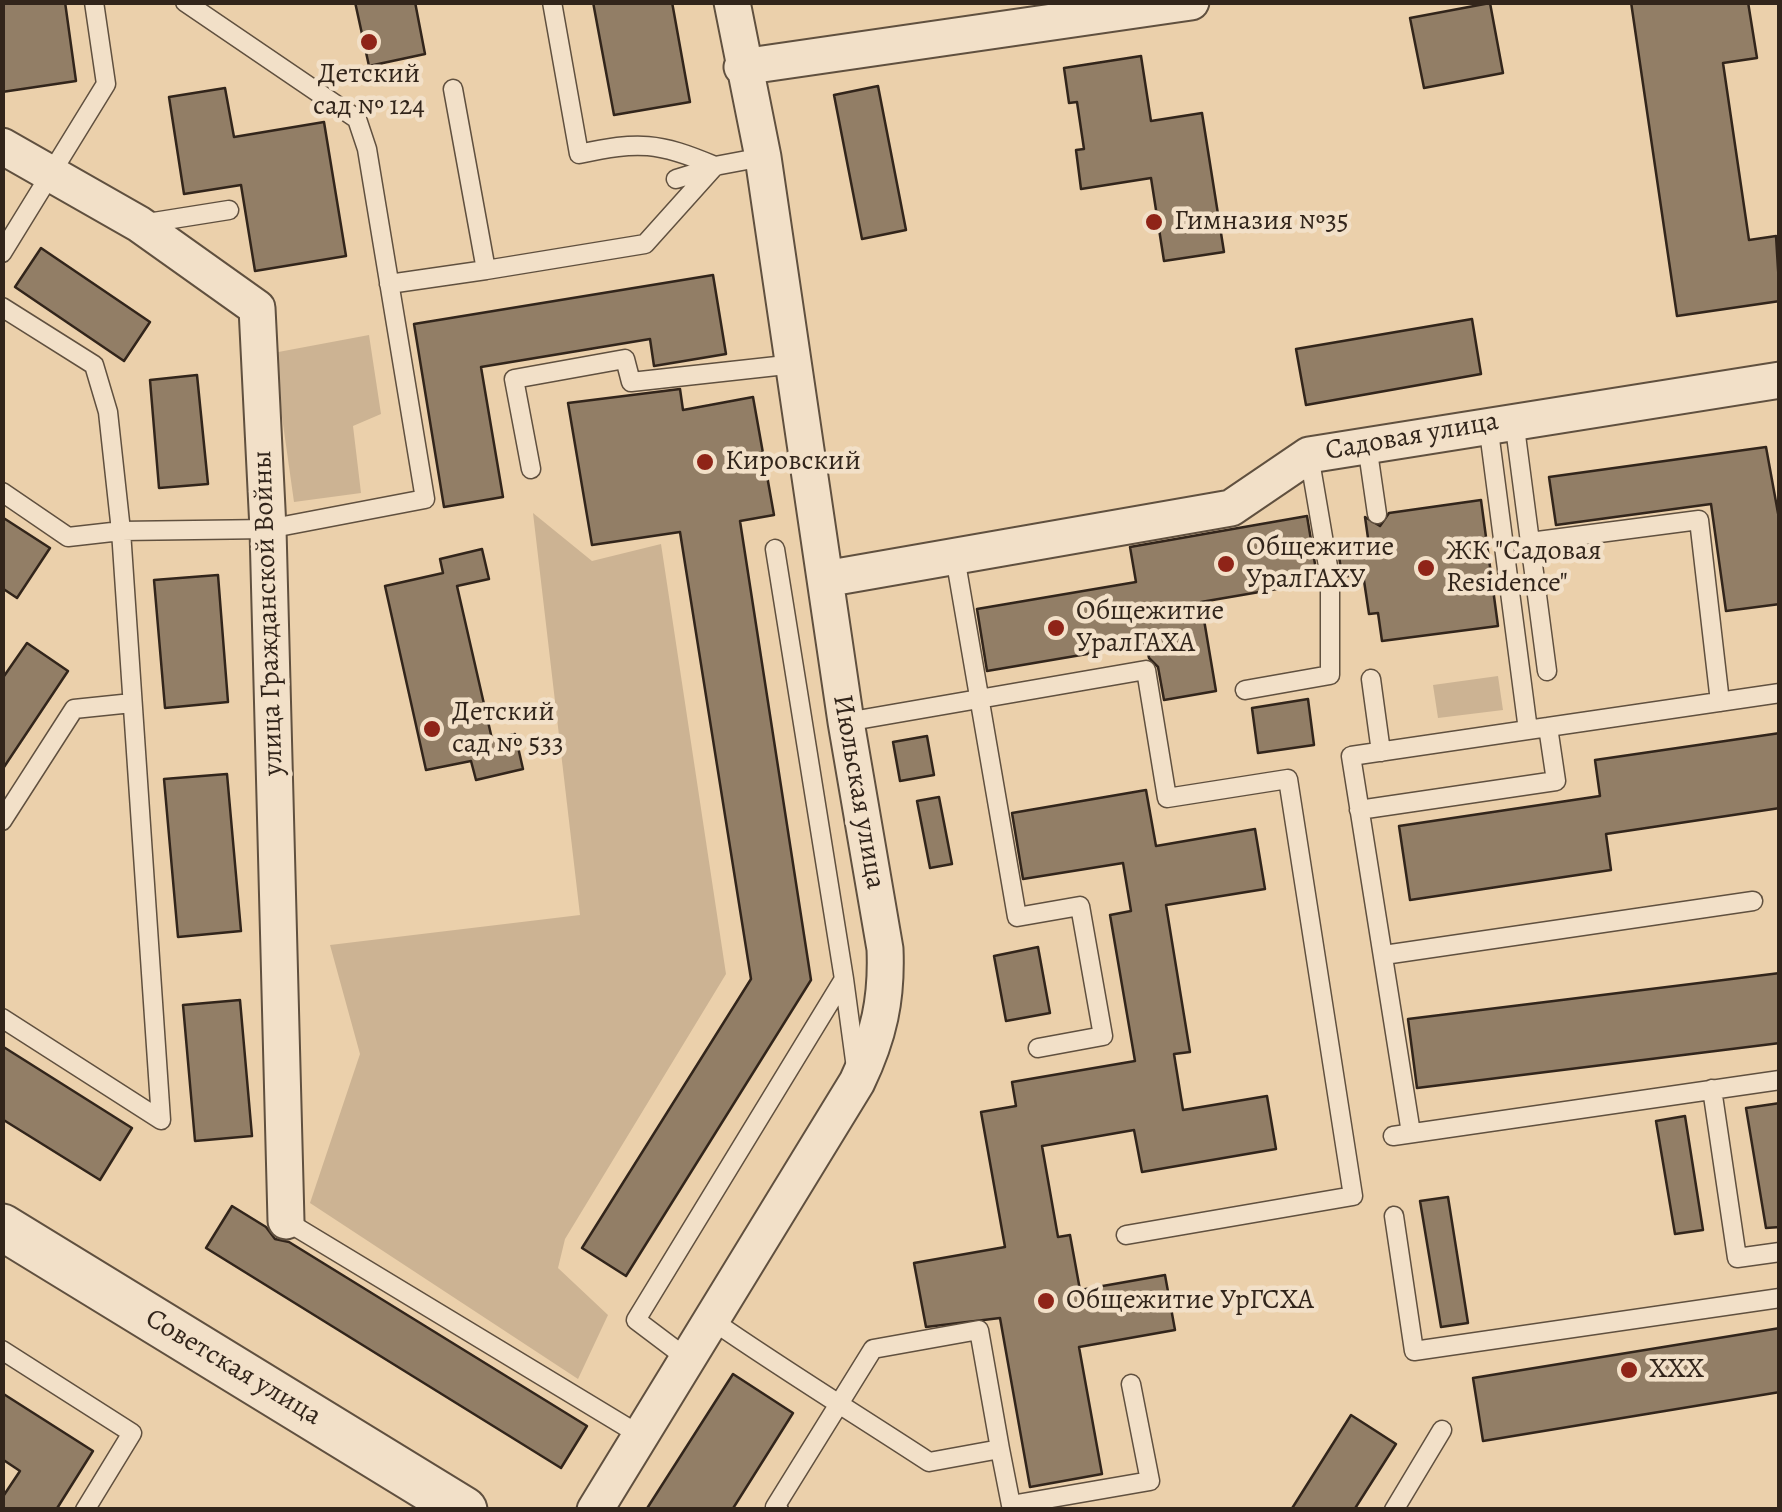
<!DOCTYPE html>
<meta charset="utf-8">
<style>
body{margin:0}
#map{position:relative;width:1782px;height:1512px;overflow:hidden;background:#ebd0ab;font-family:Alegreya,serif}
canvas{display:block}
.frame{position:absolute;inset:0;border:5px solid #32251b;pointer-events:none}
</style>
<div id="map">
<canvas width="1782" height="1512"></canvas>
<div class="frame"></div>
</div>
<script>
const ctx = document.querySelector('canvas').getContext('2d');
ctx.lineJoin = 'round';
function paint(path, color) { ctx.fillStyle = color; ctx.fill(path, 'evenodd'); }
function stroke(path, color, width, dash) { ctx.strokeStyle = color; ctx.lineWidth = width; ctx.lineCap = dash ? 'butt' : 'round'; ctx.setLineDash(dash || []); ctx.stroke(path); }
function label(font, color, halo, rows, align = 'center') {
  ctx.font = font + ' Alegreya,serif'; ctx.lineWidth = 9; ctx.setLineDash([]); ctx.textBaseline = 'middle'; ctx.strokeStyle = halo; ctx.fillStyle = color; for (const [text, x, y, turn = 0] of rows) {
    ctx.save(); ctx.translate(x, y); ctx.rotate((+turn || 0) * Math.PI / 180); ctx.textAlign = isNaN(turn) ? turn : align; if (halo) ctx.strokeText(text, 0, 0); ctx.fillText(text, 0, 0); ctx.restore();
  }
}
const green = new Path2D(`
 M 369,335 L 381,414 L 353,426 L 361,493 L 294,502 L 273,353 Z
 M 533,513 L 592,561 L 661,544 L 726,974 L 565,1239 L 558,1268 L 608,1315 L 578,1379 L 310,1203 L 360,1054 L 330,945 L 580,915 Z
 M 1498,676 L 1503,710 L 1438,718 L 1433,685 Z`);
const building = new Path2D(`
 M 2,2 L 65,2 L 76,81 L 2,92 Z
 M 355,2 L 415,2 L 425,54 L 369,66 Z
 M 593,2 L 672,2 L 690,102 L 614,115 Z
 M 1631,2 L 1748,2 L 1757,58 L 1723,63 L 1749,240 L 1776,236 L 1780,301 L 1677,316 Z
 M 1490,3 L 1503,73 L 1424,88 L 1410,18 Z
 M 1141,56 L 1151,121 L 1202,113 L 1224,252 L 1164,261 L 1151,178 L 1081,189 L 1076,150 L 1084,149 L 1077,102 L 1069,103 L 1064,68 Z
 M 878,86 L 906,230 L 862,239 L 834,95 Z
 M 225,88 L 234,137 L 324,122 L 346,256 L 255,271 L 241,185 L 184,194 L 169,97 Z
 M 41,248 L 150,322 L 124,361 L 15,287 Z
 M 713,275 L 726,354 L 654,366 L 650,339 L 481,367 L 503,497 L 444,507 L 414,324 Z
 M 1472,319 L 1481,374 L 1306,405 L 1296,349 Z
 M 197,375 L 208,484 L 159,488 L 150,380 Z
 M 680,389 L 683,410 L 753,397 L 774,515 L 740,521 L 811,980 L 626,1276 L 582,1248 L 751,979 L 680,532 L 592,545 L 568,403 Z
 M 1766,447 L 1780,524 L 1780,604 L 1726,611 L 1711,504 L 1556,525 L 1549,477 Z
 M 1481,500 L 1498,626 L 1382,641 L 1378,613 L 1369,614 L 1363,574 L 1342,577 L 1338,549 L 1369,545 L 1365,517 L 1380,526 L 1389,513 Z
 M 1307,516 L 1318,582 L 1201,602 L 1216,691 L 1164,700 L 1158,667 L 1149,658 L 1146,644 L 987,671 L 977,609 L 1136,582 L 1130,547 Z
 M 2,517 L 50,548 L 17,598 L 2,588 Z
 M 482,549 L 489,579 L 457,586 L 492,739 L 515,734 L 523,769 L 476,780 L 471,761 L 426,770 L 385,586 L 443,573 L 440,559 Z
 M 218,575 L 228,702 L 165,708 L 154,580 Z
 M 27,643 L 68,671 L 2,770 L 2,679 Z
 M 1308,699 L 1314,745 L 1258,753 L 1252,708 Z
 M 1780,733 L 1780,808 L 1606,834 L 1611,870 L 1410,900 L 1399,826 L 1600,796 L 1595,760 Z
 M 927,736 L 934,775 L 900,781 L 893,742 Z
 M 227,774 L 241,931 L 178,937 L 164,779 Z
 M 1146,790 L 1156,846 L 1255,829 L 1265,889 L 1166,905 L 1190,1052 L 1174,1054 L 1183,1110 L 1267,1096 L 1276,1149 L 1142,1172 L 1134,1130 L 1042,1146 L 1058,1237 L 1070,1235 L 1080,1290 L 1165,1275 L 1175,1330 L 1079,1347 L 1102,1474 L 1030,1487 L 1000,1318 L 926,1327 L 914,1263 L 1005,1247 L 981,1112 L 1016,1106 L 1012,1082 L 1135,1061 L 1110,915 L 1131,911 L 1123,863 L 1023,879 L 1012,813 Z
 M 939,797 L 952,864 L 930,868 L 917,801 Z
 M 1038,947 L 1050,1013 L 1006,1021 L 994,956 Z
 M 1780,973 L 1780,1043 L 1417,1088 L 1408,1019 Z
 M 240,1000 L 252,1136 L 195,1141 L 183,1005 Z
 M 2,1046 L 132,1128 L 100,1180 L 2,1119 Z
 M 1780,1103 L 1780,1227 L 1766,1228 L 1746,1108 Z
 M 1685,1116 L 1703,1230 L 1675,1234 L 1656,1121 Z
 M 1448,1197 L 1468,1323 L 1441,1327 L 1420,1201 Z
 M 232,1206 L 266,1227 L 275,1239 L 289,1242 L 587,1426 L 561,1468 L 206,1248 Z
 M 1780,1328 L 1780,1392 L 1483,1441 L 1473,1378 Z
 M 733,1374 L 793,1413 L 766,1456 L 732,1510 L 646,1510 Z
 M 2,1393 L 93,1451 L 56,1510 L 2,1510 L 2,1498 L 20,1471 L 2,1459 Z
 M 1351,1415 L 1396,1444 L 1354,1510 L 1291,1510 Z`);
const service = new Path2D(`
 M 552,2 L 579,154 C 639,141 658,142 715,166
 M 453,89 L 486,270 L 645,244 L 715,166 L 763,157
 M 676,179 L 715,167
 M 141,224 L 229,210
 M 2,253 L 106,84 L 94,2
 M 389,284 L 486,270
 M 2,307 L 94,365 L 108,412 L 121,531 L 161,1120 L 2,1018
 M 1514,420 L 1530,542 L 1699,520 L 1720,702
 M 1488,424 L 1528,730
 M 1367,445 L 1377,514
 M 531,469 L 514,379 L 625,359 L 631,382 L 795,364
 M 2,492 L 68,537 L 121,531 L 268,529 L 425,499 L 367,149 L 357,119 L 185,2
 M 1530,542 L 1547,671
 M 955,557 L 1017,917 L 1080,906 L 1103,1036 L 1038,1048
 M 1371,679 L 1381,752
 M 1245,690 L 1330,675 L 1330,578 L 1309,455
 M 846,722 L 1146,670 L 1167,798 L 1288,779 L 1353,1196 L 1126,1235
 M 1359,810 L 1556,781 L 1548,727 L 1780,693
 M 2,821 L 74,709 L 132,703
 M 1384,955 L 1753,901
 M 844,979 L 856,1068
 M 1712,1089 L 1737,1258 L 1780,1252
 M 1411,1133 L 1351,756 L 1548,727
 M 1393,1136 L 1780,1080
 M 1394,1216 L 1414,1351 L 1780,1298
 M 286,1221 L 643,1437
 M 713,1321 C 784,1370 857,1415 929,1462 L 1000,1449 L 979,1330 L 873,1349 L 775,1507 L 779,1510
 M 2,1350 L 132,1433 L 85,1510
 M 689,1360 L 636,1320 L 844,979 L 775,549
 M 1000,1449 L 1011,1505 L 1150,1481 L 1131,1384
 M 1394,1510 L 1442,1430`);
const minor = new Path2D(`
 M 742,67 L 1191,2
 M 2,146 L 139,224 L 257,308 L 268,529 L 286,1221
 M 825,579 L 1231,508 L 1309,455 L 1780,380
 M 595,1510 L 857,1082 C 879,1036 887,999 885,949 L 846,722 L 763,157 L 732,2`);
const tertiary = new Path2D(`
 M 2,1227 L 464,1510`);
const markers = [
 [369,42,10,"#8f2418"],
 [1154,222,10,"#8f2418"],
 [705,462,10,"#8f2418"],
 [1226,564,10,"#8f2418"],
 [1426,568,10,"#8f2418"],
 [1056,628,10,"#8f2418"],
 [432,729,10,"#8f2418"],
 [1046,1301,10,"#8f2418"],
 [1629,1370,10,"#8f2418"]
];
const poiNames = [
 ["Детский",369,75,"center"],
 ["сад № 124",369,107,"center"],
 ["Гимназия №35",1174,222],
 ["Кировский",725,462],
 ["Общежитие",1246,548],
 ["УралГАХУ",1246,580],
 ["ЖК \"Садовая",1446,552],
 ["Residence\"",1446,584],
 ["Общежитие",1076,612],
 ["УралГАХА",1076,644],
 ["Детский",452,713],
 ["сад № 533",452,745],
 ["Общежитие УрГСХА",1066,1301],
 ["XXX",1649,1370]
];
const streetNames = [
 ["Садовая улица",1412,437,-10],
 ["улица Гражданской Войны",269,613,-92],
 ["Июльская улица",858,792,80],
 ["Советская улица",233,1368,31]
];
paint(green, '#ccb393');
paint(building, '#927e66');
stroke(building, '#32251b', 2.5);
stroke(service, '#60503f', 21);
stroke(minor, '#60503f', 39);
stroke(tertiary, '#60503f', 49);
stroke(service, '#f2e0c8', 18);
stroke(minor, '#f2e0c8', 35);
stroke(tertiary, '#f2e0c8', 45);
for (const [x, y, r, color] of markers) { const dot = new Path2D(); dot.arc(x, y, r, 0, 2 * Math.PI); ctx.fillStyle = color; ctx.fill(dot); stroke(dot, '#f2e0c8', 4); }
label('28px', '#32251b', '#f2e0c8', poiNames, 'left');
label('28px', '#32251b', '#f2e0c8', streetNames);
</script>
